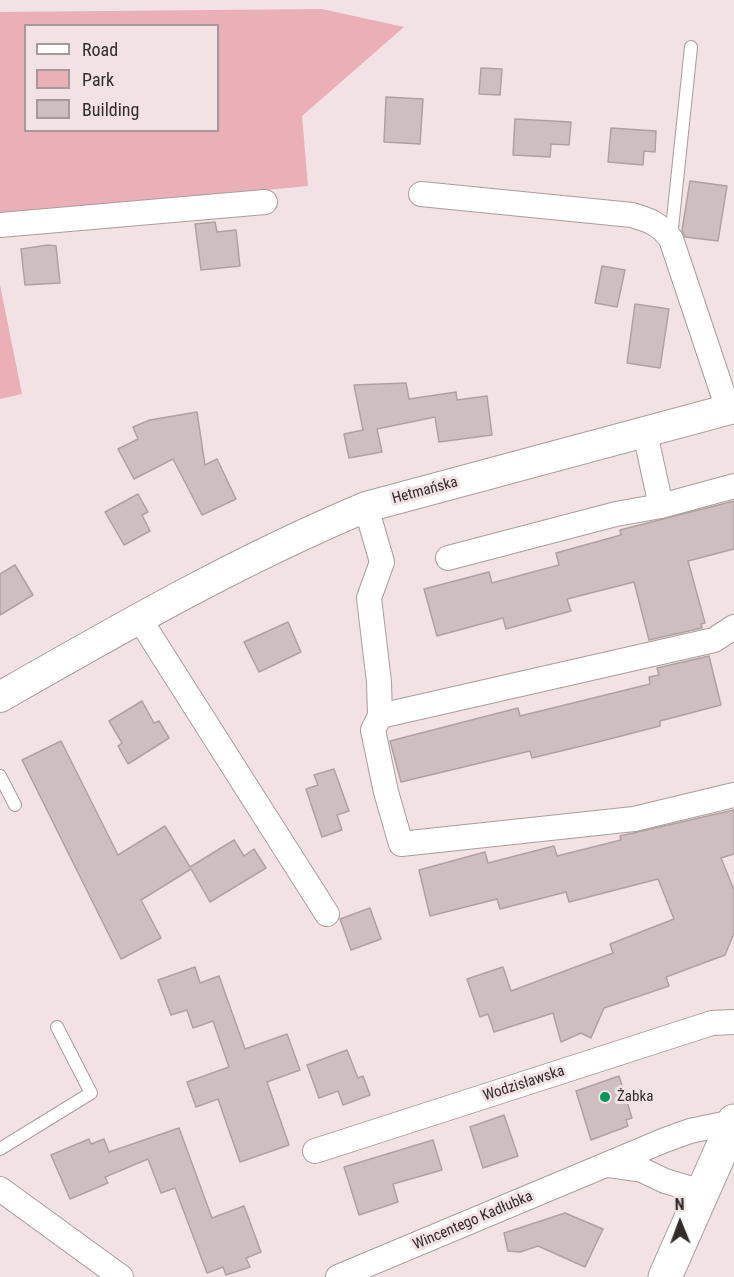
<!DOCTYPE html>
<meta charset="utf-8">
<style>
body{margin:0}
#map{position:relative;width:734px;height:1277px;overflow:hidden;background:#f2e2e4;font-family:"Roboto Condensed",sans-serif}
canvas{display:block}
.legend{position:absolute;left:24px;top:24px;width:195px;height:108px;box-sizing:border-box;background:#f2e2e4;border:2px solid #a5999a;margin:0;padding:8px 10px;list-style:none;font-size:18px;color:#322c2c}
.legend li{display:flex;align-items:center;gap:12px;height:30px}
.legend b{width:30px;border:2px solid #a5999a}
.north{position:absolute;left:650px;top:1193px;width:60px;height:60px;-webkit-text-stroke:4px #f2e2e4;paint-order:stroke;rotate:359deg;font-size:16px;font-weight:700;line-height:24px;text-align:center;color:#322c2c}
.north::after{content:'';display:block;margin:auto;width:21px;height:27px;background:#322c2c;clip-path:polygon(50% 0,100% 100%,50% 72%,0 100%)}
</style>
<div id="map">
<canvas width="734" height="1277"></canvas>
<ul class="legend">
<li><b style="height:8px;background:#fff"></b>Road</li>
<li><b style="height:16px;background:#ebafb7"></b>Park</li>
<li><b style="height:16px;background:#cebec0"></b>Building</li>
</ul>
<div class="north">N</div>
</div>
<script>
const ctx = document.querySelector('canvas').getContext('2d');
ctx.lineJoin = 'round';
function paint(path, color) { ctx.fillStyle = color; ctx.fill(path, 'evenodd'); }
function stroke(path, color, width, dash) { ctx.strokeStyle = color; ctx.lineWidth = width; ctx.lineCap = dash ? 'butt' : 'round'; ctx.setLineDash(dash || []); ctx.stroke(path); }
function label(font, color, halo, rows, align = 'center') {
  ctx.font = font + ' "Roboto Condensed",sans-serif'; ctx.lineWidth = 6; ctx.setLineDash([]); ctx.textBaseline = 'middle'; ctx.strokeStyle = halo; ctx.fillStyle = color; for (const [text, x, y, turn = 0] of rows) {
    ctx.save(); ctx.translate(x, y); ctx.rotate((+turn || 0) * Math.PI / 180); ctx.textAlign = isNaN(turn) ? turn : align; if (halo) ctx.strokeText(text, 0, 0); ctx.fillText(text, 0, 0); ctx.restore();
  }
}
const green = new Path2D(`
 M 322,9 L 404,27 L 302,116 L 308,186 L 0,215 L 0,12 ZM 26,26 L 218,26 L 218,130 L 26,130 Z
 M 0,285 L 22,394 L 0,399 Z`);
const building = new Path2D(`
 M 481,68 L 502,69 L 500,95 L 479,94 Z
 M 386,97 L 423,99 L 420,144 L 384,142 Z
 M 515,119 L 571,122 L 569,145 L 551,144 L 550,157 L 513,155 Z
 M 611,128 L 656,131 L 655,152 L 644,151 L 643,165 L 608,162 Z
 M 690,181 L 727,186 L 718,241 L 685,237 L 682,230 Z
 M 215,222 L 217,232 L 236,230 L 240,266 L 201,270 L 195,224 Z
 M 48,245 L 56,246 L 60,283 L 25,285 L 21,249 Z
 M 602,266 L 625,270 L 617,307 L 595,303 Z
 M 635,304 L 669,309 L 660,368 L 627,363 Z
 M 406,383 L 409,399 L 456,392 L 457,400 L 487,396 L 492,435 L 439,442 L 435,417 L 377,429 L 382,452 L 349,458 L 344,434 L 363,430 L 354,385 Z
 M 197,412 L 205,465 L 217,459 L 236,499 L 202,515 L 173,459 L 134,479 L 118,449 L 138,439 L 133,427 L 150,420 Z
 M 138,494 L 148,512 L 142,515 L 150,531 L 124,545 L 105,512 Z
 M 734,501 L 734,549 L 688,561 L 705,623 L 701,624 L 702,628 L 649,640 L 634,582 L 567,599 L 571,611 L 506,629 L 503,618 L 437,636 L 424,589 L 489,572 L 492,583 L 559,565 L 556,553 L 621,535 L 620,530 Z
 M 15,565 L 33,595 L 0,615 L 0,574 Z
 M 288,622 L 301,652 L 259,672 L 244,642 Z
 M 709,656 L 721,705 L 660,721 L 660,726 L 594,743 L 532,758 L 530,751 L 401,782 L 390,741 L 518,708 L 520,716 L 650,684 L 649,677 L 659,675 L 657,668 Z
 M 142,701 L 154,723 L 159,721 L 169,738 L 128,764 L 118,746 L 122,743 L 109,721 Z
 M 61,741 L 118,855 L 165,826 L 190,867 L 234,840 L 244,856 L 254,849 L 266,868 L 210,902 L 191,869 L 141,900 L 161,938 L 121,959 L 22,760 Z
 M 334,769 L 349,811 L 337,815 L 342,830 L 322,837 L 306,789 L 318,785 L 314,775 Z
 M 734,810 L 734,854 L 721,858 L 734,890 L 734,933 L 725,955 L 666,977 L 669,986 L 604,1008 L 591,1038 L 581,1033 L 561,1042 L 553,1013 L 494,1032 L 488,1014 L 480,1017 L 467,979 L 503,967 L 511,991 L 613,953 L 610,944 L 674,919 L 658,879 L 569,902 L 566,892 L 500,909 L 497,899 L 430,916 L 419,870 L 485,852 L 488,863 L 554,846 L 557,856 L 621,840 L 620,836 Z
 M 370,908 L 381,939 L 351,950 L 340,919 Z
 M 195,967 L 200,983 L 219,976 L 245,1049 L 287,1034 L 300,1070 L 267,1082 L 289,1145 L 240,1162 L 218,1099 L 196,1107 L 187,1082 L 229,1067 L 213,1021 L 193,1028 L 187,1010 L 171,1015 L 158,980 Z
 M 347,1050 L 358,1078 L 363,1076 L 370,1095 L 343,1105 L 338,1091 L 319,1098 L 307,1065 Z
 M 619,1076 L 632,1118 L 626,1120 L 628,1126 L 591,1140 L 576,1091 Z
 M 504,1115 L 518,1156 L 483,1168 L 470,1127 Z
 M 179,1128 L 212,1218 L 244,1206 L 261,1252 L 246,1258 L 250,1267 L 226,1275 L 223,1267 L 207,1273 L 175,1188 L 161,1193 L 148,1159 L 105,1177 L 108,1183 L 70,1199 L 51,1155 L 89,1139 L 91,1144 L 104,1139 L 109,1152 Z
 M 433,1140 L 442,1170 L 393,1184 L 398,1202 L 359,1215 L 344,1167 Z
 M 565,1213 L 603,1229 L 585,1267 L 538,1246 L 520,1252 L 508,1251 L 504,1233 Z`);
const service = new Path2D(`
 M 671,238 L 691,47
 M 0,776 L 15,805
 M 0,1149 L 91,1093 L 57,1027`);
const minor = new Path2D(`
 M 421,194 L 632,215 C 649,220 660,224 671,239 L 728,409
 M 0,225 L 265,202
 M 645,433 L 661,506
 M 366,507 L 382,562 L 369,598 L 379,682 L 380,716 L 373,730 L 386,792 L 401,844 L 634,819 L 734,795
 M 448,558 L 616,514 L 661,506 L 734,486
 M 139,618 L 327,914
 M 380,716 L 714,640 L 734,627
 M 315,1151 L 712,1023 L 734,1022
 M 608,1165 L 642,1170 L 665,1181 L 702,1192
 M 0,1189 L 121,1277
 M 338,1277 L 665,1140 L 690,1131 L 733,1122`);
const tertiary = new Path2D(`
 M 0,697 C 119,629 239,560 366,507 L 734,408`);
const primary = new Path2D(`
 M 665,1277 L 734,1121`);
const markers = [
 [605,1097,6,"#009759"]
];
const streetNames = [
 ["Hetmańska",425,491,-15],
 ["Wodzisławska",524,1084,-18],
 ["Wincentego Kadłubka",473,1221,-23]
];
const poiNames = [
 ["Żabka",617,1097]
];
paint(green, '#ebafb7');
paint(building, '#cebec0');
stroke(building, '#afa1a2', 1.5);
stroke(service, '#aa9c9d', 14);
stroke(minor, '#aa9c9d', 26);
stroke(tertiary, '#aa9c9d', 32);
stroke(primary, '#aa9c9d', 35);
stroke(service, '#fff', 12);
stroke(minor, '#fff', 24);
stroke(tertiary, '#fff', 30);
stroke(primary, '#fff', 33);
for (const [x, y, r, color] of markers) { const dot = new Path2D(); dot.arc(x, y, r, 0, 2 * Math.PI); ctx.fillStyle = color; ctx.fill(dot); stroke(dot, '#f2e2e4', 2); }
label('15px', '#322c2c', '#f2e2e4', streetNames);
label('15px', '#322c2c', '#f2e2e4', poiNames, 'left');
</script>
